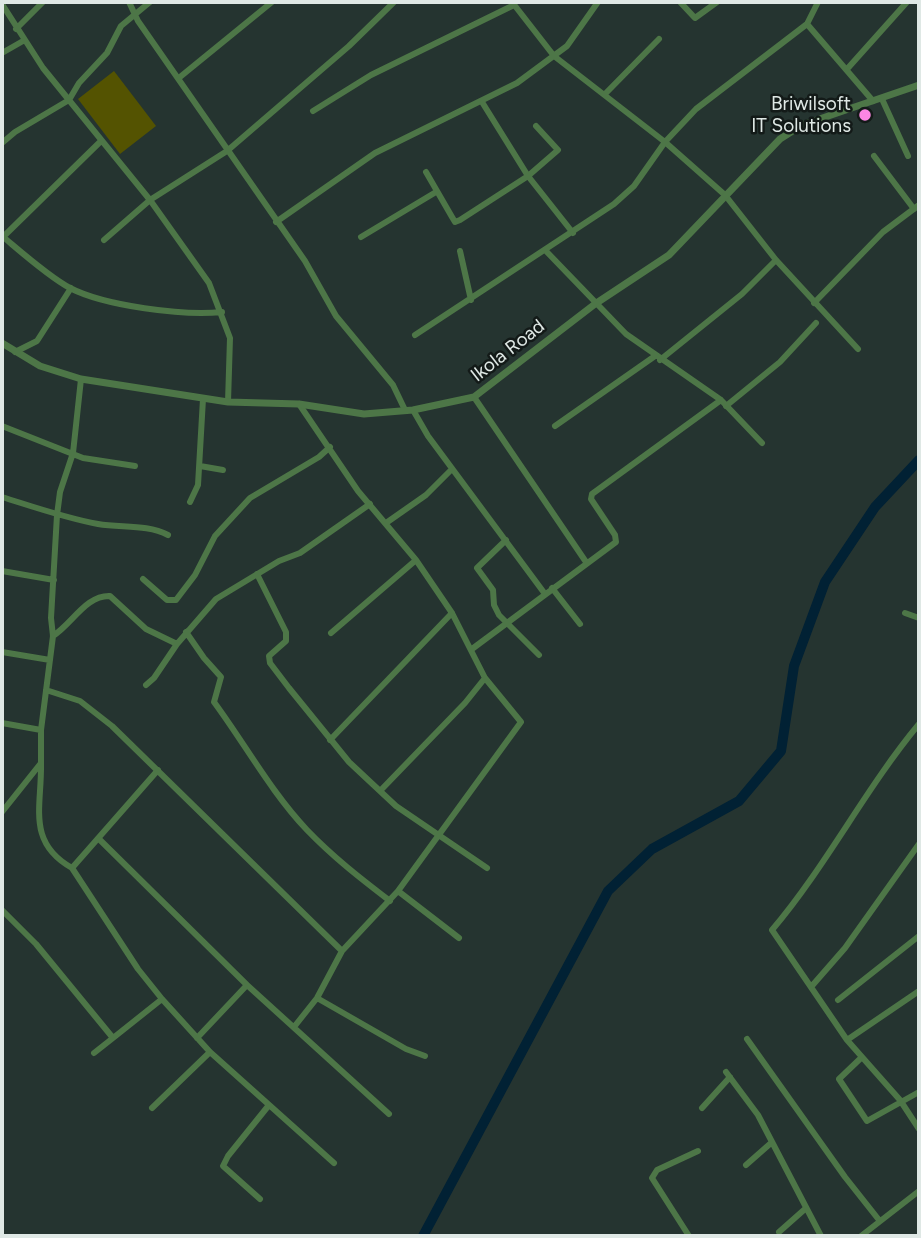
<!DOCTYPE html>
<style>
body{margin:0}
#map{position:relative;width:921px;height:1238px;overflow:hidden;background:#253430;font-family:Figtree,sans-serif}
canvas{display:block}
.frame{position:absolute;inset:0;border:4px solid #dfe8e5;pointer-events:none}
</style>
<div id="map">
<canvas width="921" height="1238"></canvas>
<div class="frame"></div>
</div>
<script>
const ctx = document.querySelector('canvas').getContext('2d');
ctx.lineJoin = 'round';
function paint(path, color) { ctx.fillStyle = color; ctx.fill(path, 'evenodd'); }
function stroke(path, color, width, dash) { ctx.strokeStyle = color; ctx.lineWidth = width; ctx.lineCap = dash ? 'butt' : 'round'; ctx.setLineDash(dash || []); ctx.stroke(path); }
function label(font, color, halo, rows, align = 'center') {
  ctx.font = font + ' Figtree,sans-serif'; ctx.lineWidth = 5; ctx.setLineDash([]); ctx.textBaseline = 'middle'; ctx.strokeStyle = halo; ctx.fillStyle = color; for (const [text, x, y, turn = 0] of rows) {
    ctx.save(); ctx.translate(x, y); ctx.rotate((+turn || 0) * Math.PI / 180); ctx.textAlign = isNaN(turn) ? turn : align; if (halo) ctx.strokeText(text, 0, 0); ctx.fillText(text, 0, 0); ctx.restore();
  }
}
const green = new Path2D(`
 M 114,71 L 156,126 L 120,154 L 78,99 Z`);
const river = new Path2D(`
 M 423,1236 L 608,891 L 652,849 L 739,801 L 781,751 L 794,666 L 825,582 L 875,507 L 919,460`);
const minor = new Path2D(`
 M 129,2 L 138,21 L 305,261 L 336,316 L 393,385 L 405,410
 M 512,2 L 554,56 L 665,142 L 725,195 L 776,260 L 858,349
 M 680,2 L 695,18 L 717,2
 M 2,4 L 43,68 L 150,200 L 209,283 L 230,338 L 228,402
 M 807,24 L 873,101
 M 16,29 L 43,2
 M 2,53 L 23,41
 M 848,68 L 907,2
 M 180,77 L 272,2
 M 605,94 L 659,39
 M 882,99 L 908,156
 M 482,102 L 528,176 L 573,233
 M 313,111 L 371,75 L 514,5
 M 2,143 L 15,132 L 69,100 L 79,83 L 107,53 L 121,26 L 150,2
 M 874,156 L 914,209
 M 426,172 L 452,217 L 455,222 L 460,220 L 528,176 L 558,150 L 536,126
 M 276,222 L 375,153 L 517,83 L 567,46 L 598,2
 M 2,236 C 20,251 49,277 70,288 C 105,306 183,316 222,312
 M 3,237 L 101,141
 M 361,237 L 436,192
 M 104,240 L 150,200 L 227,151 L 349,46 L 394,2
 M 545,250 L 626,334 L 721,400 L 762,443
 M 460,251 L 471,300
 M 814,303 L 883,232 L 919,205
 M 415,335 L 614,204 L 634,186 L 665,142 L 696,109 L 807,24 L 818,2
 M 15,352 L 37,341 L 71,288
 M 660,360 L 742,294 L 776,260
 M 474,397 L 586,562
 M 726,406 L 780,362 L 816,323
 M 413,410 L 428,436 L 545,594
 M 2,426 L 83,458 L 135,466
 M 555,426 L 655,356
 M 200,466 L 223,470
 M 2,497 C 34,507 65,518 98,524 C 122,528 147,524 168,535
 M 190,502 L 198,485 L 203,399
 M 386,523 L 426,495 L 452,469
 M 506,540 L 477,568 L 493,590 L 494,605 L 499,615 L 539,655
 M 2,571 L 54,580
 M 257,574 L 286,632 L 286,641 L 269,656 L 270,663 L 289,688 L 349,762 L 396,806 L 487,868
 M 143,579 L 167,600 L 176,600 L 195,575 L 215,536 L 250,498 L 319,457 L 330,447
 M 552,588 L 580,624
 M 905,613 L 919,618
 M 186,632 L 204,658 L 221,677 L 214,702 C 245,744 271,792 307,830 C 333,857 360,878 390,901
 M 331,633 L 416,560
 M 53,636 C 72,624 86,595 110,596 L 146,629 L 177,644 L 216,599 L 279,561 L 300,553 L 370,504
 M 472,649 L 616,542 L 615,535 L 591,499 L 592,494 L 721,400
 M 2,652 L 50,660
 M 146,685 L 154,678 L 177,644
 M 46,690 L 80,701 L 112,726 L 342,951
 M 2,723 L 41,730
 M 919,724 C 865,789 827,865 772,930 L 847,1040 L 900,1100 L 919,1129
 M 330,740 L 452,613
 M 41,763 C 42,806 26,842 72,868 L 138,969 L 162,999 L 210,1052 L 334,1163
 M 380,791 L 465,703 L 485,678
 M 2,812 L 41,763 L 41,730 L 53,636 L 51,618 L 57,515 L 60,492 L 73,453 L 81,379
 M 99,839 L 247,985 L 389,1114
 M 72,868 L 158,770
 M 398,891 L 459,938
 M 2,910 L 36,944 L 113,1038 L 162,999
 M 811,987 L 845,948 L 919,844
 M 317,998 L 406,1049 L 425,1056
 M 838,1000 L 919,936
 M 294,1027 L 317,998 L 342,951 L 398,891 L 521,722 L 485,678 L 452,613 L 416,560 L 358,491 L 299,404
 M 197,1038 L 247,985
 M 747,1039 L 845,1177 L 879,1220
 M 847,1040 L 919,991
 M 94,1053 L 113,1038
 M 862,1057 L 839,1079 L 867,1121 L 919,1092
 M 726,1072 L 758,1115 L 821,1236
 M 152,1108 L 210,1052
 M 702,1108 L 730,1077
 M 746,1165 L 771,1143
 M 260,1199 L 223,1166 L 228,1156 L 269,1105
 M 779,1232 L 805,1209
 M 689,1236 L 652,1178 L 657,1170 L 698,1151
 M 861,1236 L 919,1191`);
const tertiary = new Path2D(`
 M 2,343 L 40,366 L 81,379 L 228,402 L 299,404 L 364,414 L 413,410 L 474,397 L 595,304 L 669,255 L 780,139 L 802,125 L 919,85`);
const markers = [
 [865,115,7,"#fc86e3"]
];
const poiNames = [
 ["Briwilsoft",851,104],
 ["IT Solutions",851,126]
];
const streetNames = [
 ["Ikola Road",508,351,-38]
];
paint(green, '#545301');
stroke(river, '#012134', 10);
stroke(minor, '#4d7647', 6);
stroke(tertiary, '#4d7647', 7);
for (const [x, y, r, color] of markers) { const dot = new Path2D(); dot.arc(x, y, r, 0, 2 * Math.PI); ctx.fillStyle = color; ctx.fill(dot); stroke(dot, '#131a18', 2.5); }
label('19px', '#dfe8e5', '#131a18', poiNames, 'right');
label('19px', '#dfe8e5', '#131a18', streetNames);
</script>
